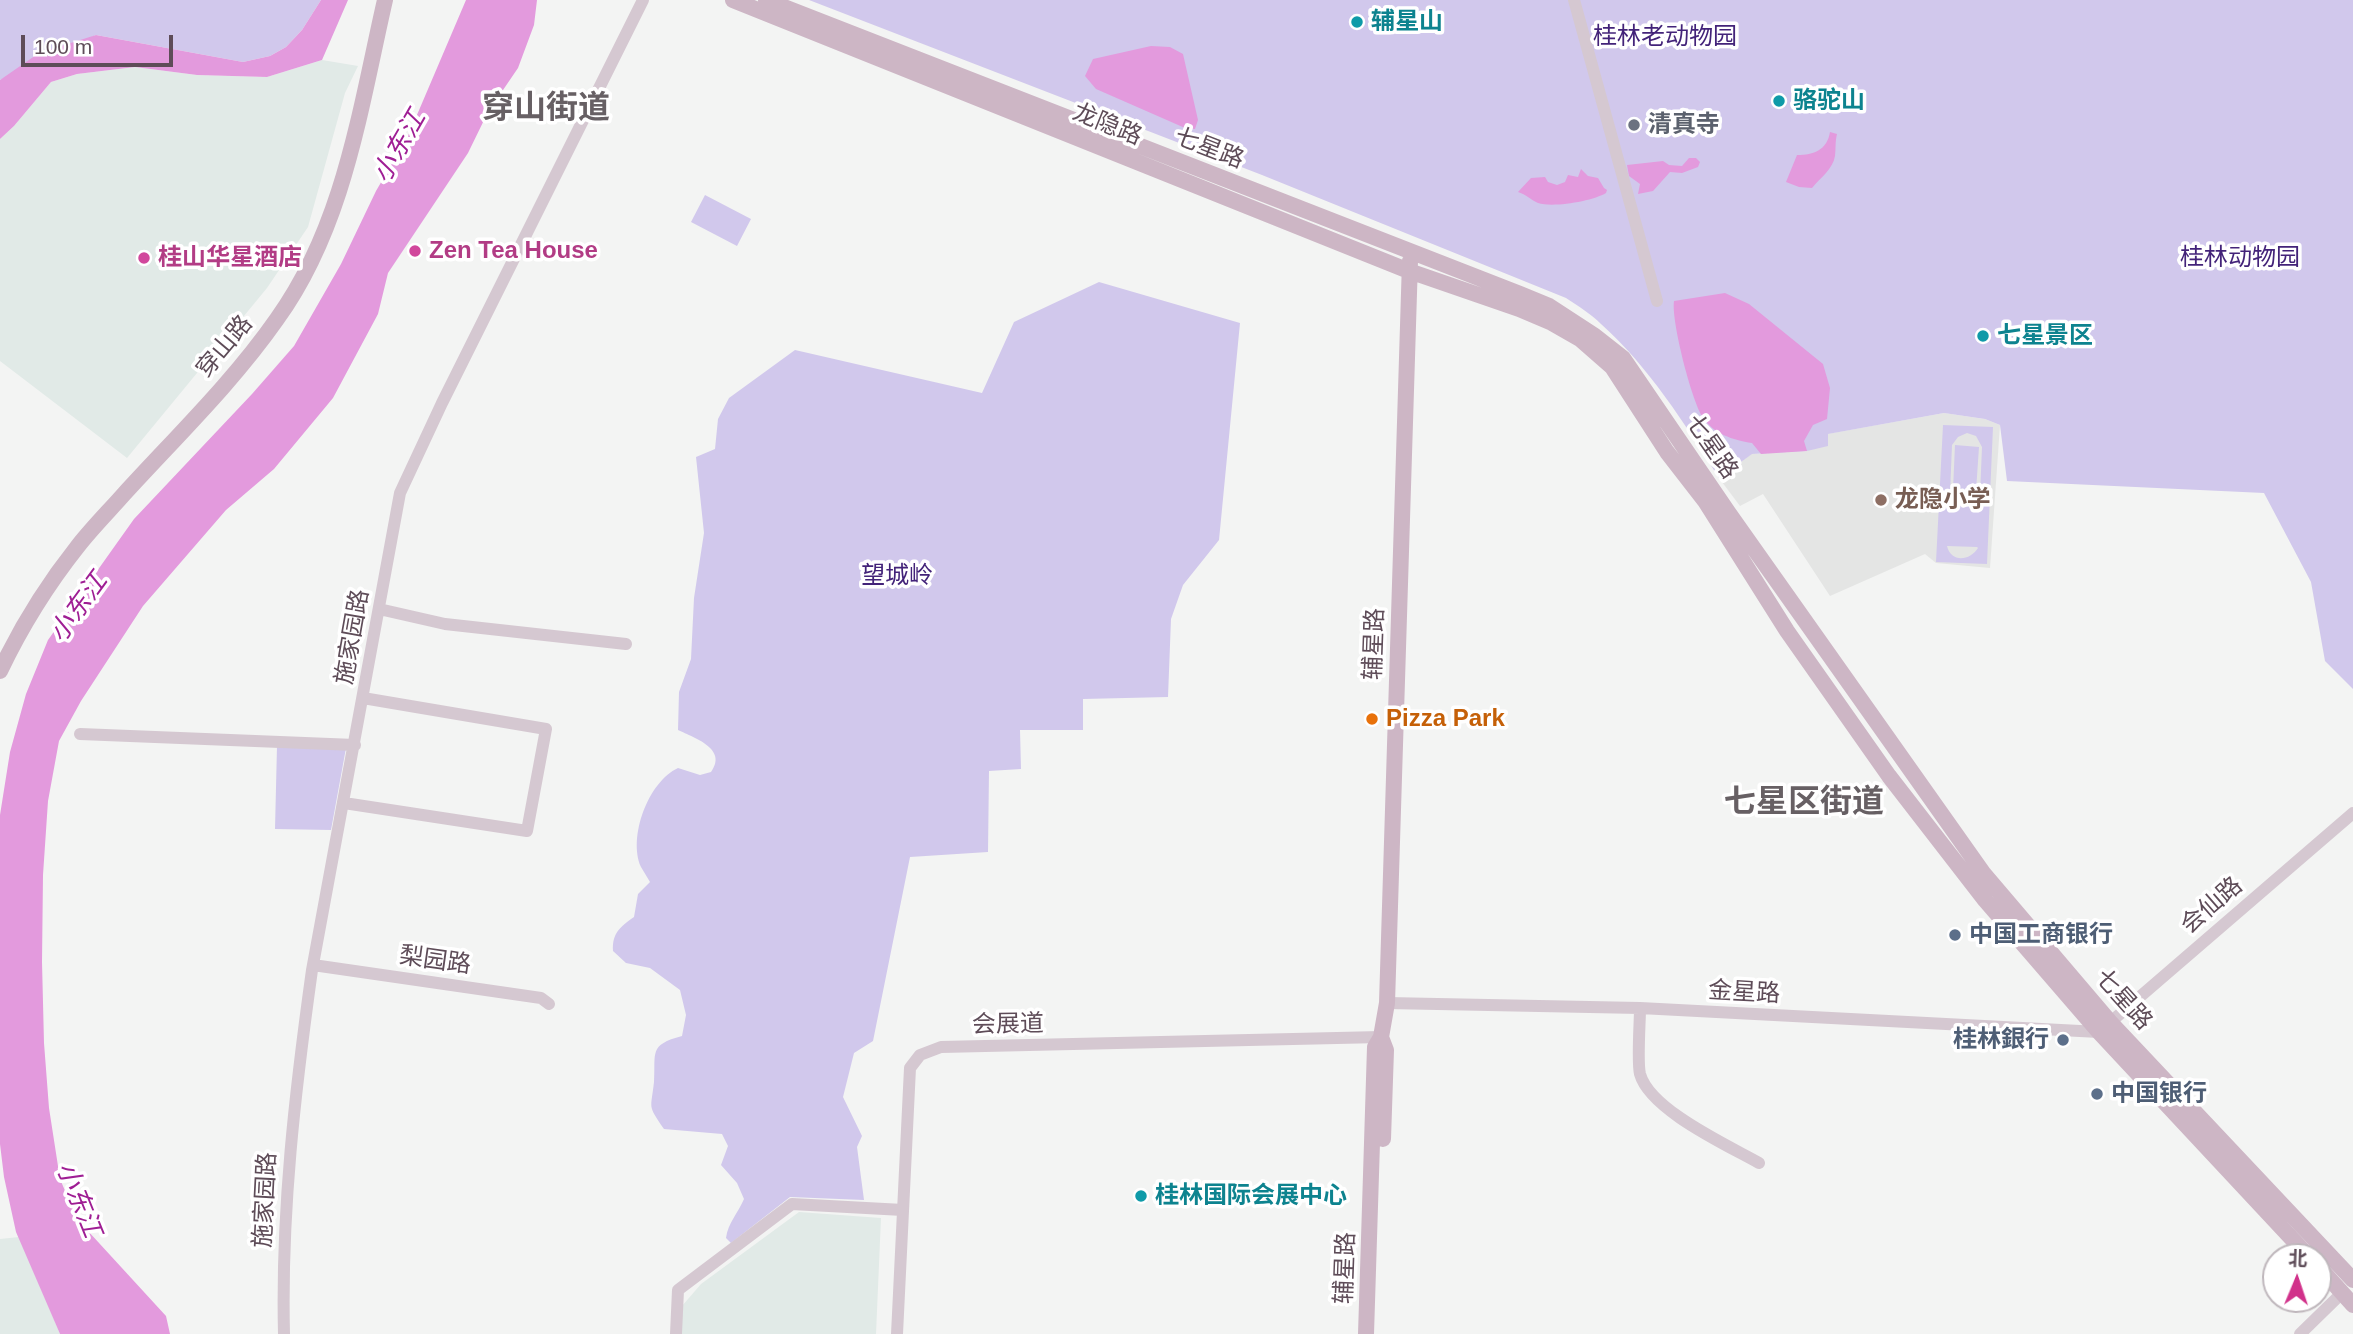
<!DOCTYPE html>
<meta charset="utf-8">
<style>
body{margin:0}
#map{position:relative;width:2353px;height:1334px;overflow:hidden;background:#f3f4f3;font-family:Arial,"Noto Sans SC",sans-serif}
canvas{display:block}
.north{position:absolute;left:2262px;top:1243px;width:70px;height:70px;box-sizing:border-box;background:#fff;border:2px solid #bfb7bc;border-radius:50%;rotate:2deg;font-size:19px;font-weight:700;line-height:28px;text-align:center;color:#5e4c58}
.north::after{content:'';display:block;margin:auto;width:24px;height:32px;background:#d1318a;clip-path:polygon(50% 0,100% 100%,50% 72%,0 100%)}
.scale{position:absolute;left:21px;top:35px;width:152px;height:32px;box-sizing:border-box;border:4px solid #5e4c58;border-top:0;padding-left:9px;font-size:21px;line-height:24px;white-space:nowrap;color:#5e4c58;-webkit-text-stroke:5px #fff;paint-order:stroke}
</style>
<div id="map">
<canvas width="2353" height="1334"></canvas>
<div class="north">北</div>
<div class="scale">100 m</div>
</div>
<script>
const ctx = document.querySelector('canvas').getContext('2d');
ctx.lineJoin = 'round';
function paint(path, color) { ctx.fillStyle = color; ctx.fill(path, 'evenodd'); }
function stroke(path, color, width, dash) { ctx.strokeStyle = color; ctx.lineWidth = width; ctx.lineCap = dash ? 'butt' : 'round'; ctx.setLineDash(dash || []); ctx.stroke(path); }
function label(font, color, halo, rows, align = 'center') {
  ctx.font = font + ' Arial,"Noto Sans SC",sans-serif'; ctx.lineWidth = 7; ctx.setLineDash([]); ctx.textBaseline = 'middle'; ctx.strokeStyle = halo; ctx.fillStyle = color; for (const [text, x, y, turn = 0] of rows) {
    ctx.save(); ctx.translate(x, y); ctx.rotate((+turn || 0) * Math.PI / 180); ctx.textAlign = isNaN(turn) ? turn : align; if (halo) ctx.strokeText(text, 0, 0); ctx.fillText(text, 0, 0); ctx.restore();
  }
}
const commercial = new Path2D(`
 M 322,60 L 358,66 L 345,93 L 308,227 L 267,288 L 127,458 L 0,361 L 0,139 L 14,126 L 51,82 L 77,74 L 135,67 L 197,75 L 267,77 Z
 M 799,1212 L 881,1218 L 876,1334 L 681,1334 L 682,1306 L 701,1284 Z
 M 19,1237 L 53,1317 L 60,1334 L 0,1334 L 0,1239 Z`);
const education = new Path2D(`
 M 1944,413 L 1985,419 L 2000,425 L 1990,568 L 1936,563 L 1925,554 L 1830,596 L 1763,494 L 1740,506 L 1719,478 L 1751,454 L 1807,451 L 1827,434 Z`);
const green = new Path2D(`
 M 0,0 L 321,0 L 302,30 L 286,47 L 270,56 L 243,62 L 96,35 L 0,80 Z
 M 809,0 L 2353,0 L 2353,689 L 2325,661 L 2311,582 L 2264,493 L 2007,481 L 2000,425 L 1985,419 L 1944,413 L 1828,434 L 1828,446 L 1807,451 L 1752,454 L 1719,478 C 1685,424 1649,367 1601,324 C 1591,314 1578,306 1566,298 L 1262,175 Z
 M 705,195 L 751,219 L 737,246 L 691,222 Z
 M 1099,282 L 1240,323 L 1219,540 L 1183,585 L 1171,619 L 1168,697 L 1083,699 L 1083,730 L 1020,730 L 1021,769 L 989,771 L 988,852 L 910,857 L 873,1041 L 854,1053 L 843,1097 L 862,1136 L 857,1147 L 864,1200 L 790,1197 L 731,1243 L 726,1238 C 728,1223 738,1213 744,1199 L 737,1183 L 721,1165 L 728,1146 L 722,1134 L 664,1129 C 647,1104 651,1110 654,1082 C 656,1053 648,1045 682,1036 L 686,1015 L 680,990 L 650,968 L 626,963 L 613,951 C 612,933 620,927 634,917 L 638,894 L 650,882 C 647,877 644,872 641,867 C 628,837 648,782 678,768 L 700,775 L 711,772 C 728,749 695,738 678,730 L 679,692 L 691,659 L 694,598 L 704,533 L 696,457 L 715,449 L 718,419 L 729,398 L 795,350 L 982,393 L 1014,322 Z
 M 1943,425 L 1993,427 L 1987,564 L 1936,562 ZM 1967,433 L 1976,436 L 1982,447 L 1980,495 L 1950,494 L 1952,445 L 1958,437 ZM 1947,546 L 1977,547 L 1978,548 C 1970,561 1951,563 1947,546 Z
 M 1955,445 L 1979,447 L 1976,491 L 1953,490 Z
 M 277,746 L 346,748 L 331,830 L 275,829 Z`);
const water = new Path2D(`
 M 321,0 L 348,0 L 322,60 L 267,77 L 197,75 L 135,67 L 77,74 L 51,82 L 14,126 L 0,139 L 0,80 L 39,53 L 96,35 L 243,62 L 270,56 L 286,47 L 302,30 Z
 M 466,0 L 537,0 L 534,25 L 518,68 L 488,112 L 468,153 L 388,273 L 378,314 L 333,398 L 274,469 L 226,510 L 143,606 L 81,701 L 59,741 L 48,801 L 43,875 L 42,962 L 44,1043 L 49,1108 L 60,1179 L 77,1219 L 166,1316 L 170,1334 L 60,1334 L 16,1232 L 4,1177 L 0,1144 L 0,815 L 10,752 L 26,694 L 48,640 L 134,519 L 252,394 L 294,346 L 341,264 L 376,191 L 408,136 Z
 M 1151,46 L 1170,47 L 1183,54 L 1198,120 L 1195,129 L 1185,128 L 1096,89 L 1085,76 L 1093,59 Z
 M 1830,132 L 1837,134 C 1835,142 1836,148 1835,156 C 1833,169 1820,178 1812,188 L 1799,187 L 1786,182 L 1797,155 C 1814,155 1827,150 1830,132 Z
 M 1689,158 L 1696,158 L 1700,162 L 1698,167 L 1682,173 L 1670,172 L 1653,191 L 1638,194 L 1640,184 L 1629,176 L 1627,165 L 1663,161 L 1669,165 L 1682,166 Z
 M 1581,169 L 1588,176 L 1598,178 L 1604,188 L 1607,190 L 1606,193 C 1593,201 1553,208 1538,203 C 1531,200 1527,195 1518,192 L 1531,178 L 1545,177 L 1548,182 L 1557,185 L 1565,182 L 1568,175 L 1578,177 Z
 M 1725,293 L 1749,304 L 1823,364 L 1830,388 L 1827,419 L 1813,425 L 1804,441 L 1807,451 L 1761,454 L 1752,443 C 1733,440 1713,434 1702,416 C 1691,398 1671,320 1674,301 Z`);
const minor = new Path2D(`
 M 1574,0 L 1657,301
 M 379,609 L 445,624 L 626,644
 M 80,734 L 355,745
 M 344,803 L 527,831 L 546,729 L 363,698
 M 313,965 L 541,998 L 549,1004
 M 1387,1003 L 1640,1008 L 2099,1032 L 2353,813
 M 1640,1008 C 1640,1023 1637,1062 1640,1074 C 1650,1110 1727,1145 1759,1163
 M 284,1334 C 281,1212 295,1092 312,970 L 400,493 L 442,403 L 643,0
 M 676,1334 L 678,1290 L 792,1204 L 903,1210
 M 897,1334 L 910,1068 L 920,1055 L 941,1047 L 1381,1037
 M 2300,1334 L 2342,1293`);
const major = new Path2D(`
 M 733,0 L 1409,271 L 1519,309 L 1552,323 L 1580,339 L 1612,367 L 1667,452 L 1705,501 L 1787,631 L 1889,776 L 1985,900 L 2099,1032 L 2309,1257
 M 766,0 L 1520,294 L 1549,306 L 1595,336 L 1623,358 L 1728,512 L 1984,874 L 2110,1022 L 2353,1280
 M 0,671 C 21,627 47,585 78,546 C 92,528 109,511 124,494 C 176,437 233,382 277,319 C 344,226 360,109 385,0
 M 1381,1037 L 1386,1050 L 1383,1139
 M 2318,1266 L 2353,1305
 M 1366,1334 L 1375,1047 L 1381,1037 L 1387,1003 L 1410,261`);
const markers = [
 [1357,22,7,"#0f9aa8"],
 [1779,101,7,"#0f9aa8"],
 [1634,125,7,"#6b7280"],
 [415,251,7,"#d1479c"],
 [144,258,7,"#d1479c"],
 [1983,336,7,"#0f9aa8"],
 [1881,500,7,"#8d6e63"],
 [1372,719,7,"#e8710a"],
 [1955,935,7,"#5c6f8a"],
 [2063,1040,7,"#5c6f8a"],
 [2097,1094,7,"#5c6f8a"],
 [1141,1196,7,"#0f9aa8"]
];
const cultureNames = [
 ["辅星山",1371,22],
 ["骆驼山",1793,101],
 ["七星景区",1997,336],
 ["桂林国际会展中心",1155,1196]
];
const parkNames = [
 ["桂林老动物园",1665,37],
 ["桂林动物园",2240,258],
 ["望城岭",897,576]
];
const streetNames = [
 ["龙隐路",1107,125,22],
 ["七星路",1209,149,21],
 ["穿山路",225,347,-50],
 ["七星路",1711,447,55],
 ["施家园路",353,637,-80],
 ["辅星路",1375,644,-88],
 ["会仙路",2212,906,-41],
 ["梨园路",435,961,8],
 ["金星路",1744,993,3],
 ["七星路",2123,1000,48],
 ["会展道",1008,1025,-1],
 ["施家园路",266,1200,-87],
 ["辅星路",1346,1268,-88]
];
const worshipNames = [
 ["清真寺",1648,125]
];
const hotelNames = [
 ["Zen Tea House",429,251],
 ["桂山华星酒店",158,258]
];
const educationNames = [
 ["龙隐小学",1895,500]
];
const foodNames = [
 ["Pizza Park",1386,719]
];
const serviceNames = [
 ["中国工商银行",1969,935],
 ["桂林銀行",2049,1040,"right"],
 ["中国银行",2111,1094]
];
const waterNames = [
 ["小东江",400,147,-60],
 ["小东江",79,608,-54],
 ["小东江",78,1200,68]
];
const districtNames = [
 ["穿山街道",546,109],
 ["七星区街道",1804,803]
];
paint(commercial, '#e1eae7');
paint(education, '#e4e5e4');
paint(green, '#d1c8ec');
paint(water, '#e39add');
stroke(minor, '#d5c8d1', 12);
stroke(major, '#cdb6c5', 16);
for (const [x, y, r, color] of markers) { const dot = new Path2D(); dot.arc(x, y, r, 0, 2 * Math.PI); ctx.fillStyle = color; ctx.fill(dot); stroke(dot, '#fff', 2.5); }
label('bold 24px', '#0d838f', '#fff', cultureNames, 'left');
label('24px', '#432379', '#fff', parkNames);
label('24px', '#5e4c58', '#fff', streetNames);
label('bold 24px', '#5b616d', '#fff', worshipNames, 'left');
label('bold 24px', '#b23c85', '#fff', hotelNames, 'left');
label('bold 24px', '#785e54', '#fff', educationNames, 'left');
label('bold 24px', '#c56008', '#fff', foodNames, 'left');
label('bold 24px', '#4e5e75', '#fff', serviceNames, 'left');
label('italic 26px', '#9f1e94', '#fff', waterNames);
label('bold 32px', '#676064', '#fff', districtNames);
</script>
